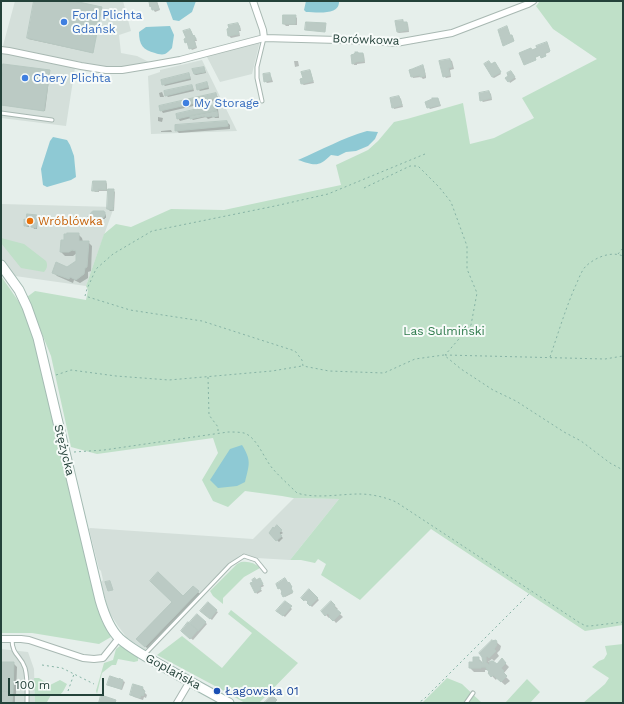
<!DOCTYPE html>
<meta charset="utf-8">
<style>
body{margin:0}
#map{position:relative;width:624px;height:704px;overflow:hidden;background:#e6efeb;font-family:"Work Sans",sans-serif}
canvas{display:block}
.frame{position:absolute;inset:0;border:2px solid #24423a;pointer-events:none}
.scale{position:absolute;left:8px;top:678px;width:96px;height:18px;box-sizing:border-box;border:2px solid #24423a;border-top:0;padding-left:5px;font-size:12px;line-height:14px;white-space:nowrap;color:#24423a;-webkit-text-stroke:3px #f7fbf9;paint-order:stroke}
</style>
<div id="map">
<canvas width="624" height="704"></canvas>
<div class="frame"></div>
<div class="scale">100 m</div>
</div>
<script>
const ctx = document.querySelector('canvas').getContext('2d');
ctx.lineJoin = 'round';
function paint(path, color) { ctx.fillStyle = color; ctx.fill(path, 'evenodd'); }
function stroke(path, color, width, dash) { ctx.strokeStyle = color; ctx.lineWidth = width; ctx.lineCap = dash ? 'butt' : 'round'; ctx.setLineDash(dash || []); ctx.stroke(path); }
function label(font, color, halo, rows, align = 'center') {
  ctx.font = font + ' "Work Sans",sans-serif'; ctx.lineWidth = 4; ctx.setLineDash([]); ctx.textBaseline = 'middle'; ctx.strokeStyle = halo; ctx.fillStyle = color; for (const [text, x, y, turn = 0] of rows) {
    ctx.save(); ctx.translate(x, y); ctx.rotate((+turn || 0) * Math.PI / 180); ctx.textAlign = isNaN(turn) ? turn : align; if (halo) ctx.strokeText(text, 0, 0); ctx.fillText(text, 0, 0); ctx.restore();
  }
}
const built = new Path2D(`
 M 15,1 L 123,1 L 131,31 L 119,35 L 121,53 L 137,56 L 151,63 L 119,67 L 104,67 L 76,61 L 66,126 L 1,118 L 1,53 Z
 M 260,41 L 252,74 L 220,82 L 206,55 Z
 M 202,60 L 237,131 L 151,134 L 148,76 L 160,72 L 160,70 Z
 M 1,204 L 114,207 L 86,286 L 15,276 L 1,258 Z
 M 294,498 L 339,499 L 290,560 L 257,558 L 242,554 L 230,563 L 145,650 L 127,638 L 118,626 L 109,612 L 104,595 L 101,582 L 103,580 L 101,571 L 99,569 L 89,529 L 90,528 L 253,539 Z
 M 1,649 L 28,652 L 34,669 L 35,703 L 1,703 Z`);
const green = new Path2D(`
 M 540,1 L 623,1 L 623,625 L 585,631 L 431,529 L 360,600 L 321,575 L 326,564 L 318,559 L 315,563 L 301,560 L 290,560 L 339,499 L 293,498 L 282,496 L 245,491 L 228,507 L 213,501 L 202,480 L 218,453 L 213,438 L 97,454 L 71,447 L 51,356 L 27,297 L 35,291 L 86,300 L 88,290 L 86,286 L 104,234 L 116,224 L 131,227 L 171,209 L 224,210 L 341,185 L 336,165 L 368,150 L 378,141 L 394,122 L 407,119 L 463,103 L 470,144 L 494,138 L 534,118 L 522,98 L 597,59 L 553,29 L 536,6 Z
 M 1,238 L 24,244 L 46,261 C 48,265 47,269 44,272 L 21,268 L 1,243 Z
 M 1,276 L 28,315 L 96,600 L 102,621 L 111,637 L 99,644 L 32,633 L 1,633 Z
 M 241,562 C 249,561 255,563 260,568 L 244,577 L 223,598 L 223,604 L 213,596 L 210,591 L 237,564 Z
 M 231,610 L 298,663 L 259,703 L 245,703 L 215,686 L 157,655 L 182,636 L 222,668 L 252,633 L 228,614 Z
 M 623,644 L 623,703 L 583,703 L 605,684 L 609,678 L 592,667 L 599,661 L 604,659 L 607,654 L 605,646 Z
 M 121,645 L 137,655 L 138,658 L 138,661 L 134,662 L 118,659 L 116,665 L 112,665 L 102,673 L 97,694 L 96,691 L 104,663 L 113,660 L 116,649 Z
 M 34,678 L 39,678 L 45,682 L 50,685 L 60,680 L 67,684 C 62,693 63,696 51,695 L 47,702 L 48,703 L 35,703 Z
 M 447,678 L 462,684 L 482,703 L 422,703 Z
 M 527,679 L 540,692 L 530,703 L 505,703 Z`);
const water = new Path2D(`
 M 166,1 L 196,1 L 192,12 L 179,21 L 173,20 Z
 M 306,1 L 339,1 C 340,16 316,12 306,12 L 304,10 Z
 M 170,26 L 174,35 L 172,48 C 170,50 167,53 165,54 C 162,55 157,54 155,53 C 143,50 139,45 139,32 L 146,27 Z
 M 367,131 L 378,132 L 375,139 L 368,146 L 356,151 L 346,152 L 338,156 L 331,155 C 318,168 314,165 298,160 C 321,150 343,138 367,131 Z
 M 53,137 L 67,140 L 70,145 L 74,156 L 76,177 L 71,180 L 47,187 L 43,185 L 41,169 L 50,141 Z
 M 242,445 C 252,461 249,465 245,482 L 237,486 L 218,488 L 210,480 L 230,449 Z`);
const shadow = new Path2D(`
 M 35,1 L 69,1 L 101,7 L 93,53 L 28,39 Z
 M 150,1 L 157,1 L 160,10 L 155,12 L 151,6 Z
 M 284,16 L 295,16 L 297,18 L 297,25 L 289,25 L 289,26 L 286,26 L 284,24 Z
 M 402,21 L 408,24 L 409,32 L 399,33 L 397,32 Z
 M 238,24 L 240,26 L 241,31 L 239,31 L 240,36 L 231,38 L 229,36 Z
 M 190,30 L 192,32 L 193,37 L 196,38 L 197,41 L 195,41 L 197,48 L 192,50 L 186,42 Z
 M 547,43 L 550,52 L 545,54 L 546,56 L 542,58 L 541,55 L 535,58 L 532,51 Z
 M 358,53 L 359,54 L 363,54 L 364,55 L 365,63 L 357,64 L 357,65 L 354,65 L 353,63 Z
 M 450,60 L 452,61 L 454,69 L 450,70 L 451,77 L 446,78 L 444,76 Z
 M 294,61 L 298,61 L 299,66 L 295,67 Z
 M 492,65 L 496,65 L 501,74 L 494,78 L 492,77 Z
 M 423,67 L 424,68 L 426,76 L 426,78 L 423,79 L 421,77 L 413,78 L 412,76 Z
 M 203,68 L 205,70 L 206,73 L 196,75 L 194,74 Z
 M 310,71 L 311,73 L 314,83 L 304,85 L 302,84 Z
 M 50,72 L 45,111 L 1,105 L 1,90 Z
 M 189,74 L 190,76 L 191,80 L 165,86 L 163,84 Z
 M 269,74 L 271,76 L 273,82 L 267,83 L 265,81 Z
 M 513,74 L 516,79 L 510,83 L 509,81 Z
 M 207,83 L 208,85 L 209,89 L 200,91 L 198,89 Z
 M 192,86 L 193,88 L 194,91 L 168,97 L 166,95 Z
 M 162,92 L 164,97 L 160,97 L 159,93 Z
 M 489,92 L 491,94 L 492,100 L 483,102 L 481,100 Z
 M 215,94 L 218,97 L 219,100 L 163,113 L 161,110 Z
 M 399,97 L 401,99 L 403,107 L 394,109 L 393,107 Z
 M 437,99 L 439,101 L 441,106 L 430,109 L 428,107 Z
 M 215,106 L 218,109 L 219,118 L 215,118 L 214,117 L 208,119 L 206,117 L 193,120 L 191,118 L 180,121 L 178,118 Z
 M 158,117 L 163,118 L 162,122 L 158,121 Z
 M 227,122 L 230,125 L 230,129 L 179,133 L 176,130 Z
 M 171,130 L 172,132 L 161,132 L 161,131 Z
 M 106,182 L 107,184 L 107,190 L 113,190 L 115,192 L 114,211 L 110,211 L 108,209 L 109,191 L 99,191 L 99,192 L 95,192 L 93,190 Z
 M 103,212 L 106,215 L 106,218 L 105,218 L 105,219 L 93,219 L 89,216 Z
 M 37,216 L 38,217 L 37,229 L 34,229 L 33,227 L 33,224 L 29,224 L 29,227 L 27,227 L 25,225 Z
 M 78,234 L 82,238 L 83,242 L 88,242 L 92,246 L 91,271 L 88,272 L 88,278 L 80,283 L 74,280 L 73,283 L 57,276 L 53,272 L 67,268 L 77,262 L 77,253 L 73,256 L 65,256 L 61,252 L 65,241 Z
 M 277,527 L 283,533 L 280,535 L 283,538 L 279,542 L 270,533 Z
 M 256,581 L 261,581 L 264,586 L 260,588 L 262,591 L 257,594 L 256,592 Z
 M 290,583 L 292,588 L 290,589 L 293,593 L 285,597 L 282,593 L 281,588 L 280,589 L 277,584 Z
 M 193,587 L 202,596 L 149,650 L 138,639 Z
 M 309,591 L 319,600 L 312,607 L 308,603 L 309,602 L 308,600 L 306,601 L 302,598 Z
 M 285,602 L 292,609 L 285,617 L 278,611 Z
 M 331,602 L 338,609 L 336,610 L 343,617 L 336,623 L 330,616 L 329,618 L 322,611 Z
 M 202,611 L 216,611 L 218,612 L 212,620 Z
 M 197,616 L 207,624 L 193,640 L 184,633 Z
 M 495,641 L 501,646 L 500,650 L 497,653 L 499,656 L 494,661 L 492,659 L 488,662 L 493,662 L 497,665 L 502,660 L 509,667 L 504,673 L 507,676 L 506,677 L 510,681 L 505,685 L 497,678 L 496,680 L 489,673 L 489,670 L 485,670 L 485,672 L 474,672 L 470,668 L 474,662 L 478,658 L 484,664 L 483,657 Z
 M 1,663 L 13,663 L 17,667 L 16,695 L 15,695 L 15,703 L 1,703 Z
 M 110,677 L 123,681 L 125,682 L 122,690 L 110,686 L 108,685 Z
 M 143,688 L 145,691 L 145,693 L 147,695 L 146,698 L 144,697 L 143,700 L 134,697 L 131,695 Z`);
const building = new Path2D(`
 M 34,1 L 74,1 L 102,7 L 93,53 L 27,38 Z
 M 150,1 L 156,1 L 159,9 L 152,10 L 151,6 L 150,7 L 149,2 Z
 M 283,15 L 296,15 L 295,24 L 283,24 Z
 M 403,20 L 403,22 L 407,22 L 408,30 L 397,32 L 395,21 Z
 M 306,22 L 326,23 L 325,32 L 305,30 Z
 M 238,23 L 240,29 L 238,30 L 239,34 L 228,36 L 227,29 L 229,28 L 228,25 Z
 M 507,26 L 510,35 L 512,35 L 514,41 L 503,46 L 498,30 Z
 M 190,29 L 193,36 L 194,35 L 196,39 L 194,40 L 196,47 L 189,49 L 187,42 L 185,43 L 184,39 L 186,38 L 183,31 Z
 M 547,42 L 550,51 L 545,53 L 546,56 L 541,58 L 540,55 L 535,57 L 536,60 L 524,65 L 519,53 L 531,48 L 532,50 L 537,48 L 536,46 Z
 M 355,52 L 358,52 L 358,53 L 363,53 L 364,61 L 355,62 L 355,63 L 352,64 L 351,55 L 354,54 L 355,53 Z
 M 450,59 L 452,67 L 448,68 L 450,75 L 443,77 L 439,61 Z
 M 489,61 L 491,64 L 495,62 L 501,72 L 492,77 L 484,64 Z
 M 3,64 L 50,70 L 44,111 L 1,105 L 1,82 Z
 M 423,65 L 425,74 L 424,74 L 425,76 L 420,77 L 420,75 L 411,77 L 409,70 L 412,69 Z
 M 204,67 L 205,72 L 194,74 L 192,69 Z
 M 310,70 L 313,81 L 301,84 L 300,79 L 303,78 L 301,72 Z
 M 511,71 L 515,77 L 508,82 L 505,78 L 508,76 L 507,73 Z
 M 189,73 L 190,78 L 162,85 L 161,80 Z
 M 270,73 L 271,80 L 264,82 L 263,74 Z
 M 207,82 L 208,87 L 197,90 L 196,85 Z
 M 192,85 L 193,89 L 165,96 L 164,91 Z
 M 489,91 L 491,98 L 480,101 L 479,93 Z
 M 216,93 L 217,98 L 160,111 L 159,106 Z
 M 399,96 L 402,105 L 392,108 L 390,98 Z
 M 432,98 L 438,98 L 440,105 L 427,108 L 425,102 L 432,99 Z
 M 215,105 L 216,110 L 177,119 L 176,114 Z
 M 217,111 L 218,116 L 213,117 L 212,116 L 205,117 L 205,116 L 190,119 L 190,116 Z
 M 227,121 L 228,126 L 175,131 L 175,125 Z
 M 93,181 L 106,181 L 106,190 L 98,189 L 98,191 L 92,191 Z
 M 108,189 L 114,189 L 113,210 L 107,209 Z
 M 93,211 L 104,211 L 104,212 L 105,212 L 105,216 L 104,216 L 103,218 L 90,218 L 88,217 Z
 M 27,214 L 37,215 L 36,228 L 31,227 L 32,223 L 28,223 L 28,226 L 24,226 L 24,219 L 26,220 Z
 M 67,233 L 79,233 L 79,241 L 89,241 L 87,267 L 85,268 L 84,274 L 76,280 L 70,277 L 69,279 L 52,273 L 56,262 L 67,267 L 76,261 L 76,251 L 72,250 L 69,252 L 60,252 L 61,240 L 64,240 L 64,234 L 67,234 Z
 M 277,525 L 282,530 L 279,533 L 282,536 L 276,541 L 269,533 L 273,527 L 274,528 Z
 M 158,572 L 183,596 L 193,586 L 199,591 L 145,647 L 136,639 L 172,602 L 150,581 Z
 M 255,578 L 256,580 L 260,578 L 263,584 L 260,586 L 261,589 L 255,593 L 250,583 L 253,582 L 252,580 Z
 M 285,578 L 288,583 L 289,582 L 292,587 L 291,588 L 293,592 L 283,597 L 281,593 L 282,592 L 280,588 L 278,589 L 276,584 Z
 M 110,581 L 113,590 L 108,591 L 105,582 Z
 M 309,589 L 318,598 L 310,606 L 307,603 L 308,602 L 305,599 L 304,601 L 301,598 Z
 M 285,601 L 292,606 L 283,616 L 276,611 Z
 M 331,601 L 335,605 L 334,607 L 341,613 L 333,621 L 329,617 L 330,616 L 328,613 L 325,616 L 321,611 Z
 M 208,602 L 217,610 L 210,619 L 200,611 Z
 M 197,614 L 206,622 L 198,631 L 189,623 Z
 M 188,622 L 198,630 L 190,639 L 181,631 Z
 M 492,640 L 492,641 L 496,640 L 497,642 L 496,645 L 497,645 L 494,649 L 496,651 L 489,658 L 487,656 L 486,657 L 486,663 L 487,663 L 489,665 L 490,664 L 489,662 L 491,661 L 493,661 L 497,664 L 502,658 L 506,663 L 501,668 L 504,671 L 503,672 L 507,676 L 501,682 L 493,675 L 491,677 L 488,673 L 489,672 L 486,668 L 486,667 L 481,667 L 481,668 L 469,668 L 469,662 L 473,662 L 473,657 L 479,657 L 479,661 L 481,661 L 481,663 L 483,663 L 482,657 L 479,653 Z
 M 1,662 L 14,662 L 13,692 L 1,691 Z
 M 110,676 L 119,679 L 120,678 L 120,679 L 123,680 L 121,689 L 107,685 Z
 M 133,684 L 143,687 L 142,690 L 145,691 L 143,696 L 141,695 L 140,698 L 130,695 Z
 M 1,691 L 13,692 L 12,703 L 1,703 Z
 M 101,695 L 116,700 L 115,703 L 99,703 Z
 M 272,695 L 277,700 L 274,703 L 266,703 L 265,702 Z`);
const path = new Path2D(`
 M 425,154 L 328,194 L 275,206 L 152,231 L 113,254 L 96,269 L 87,289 L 85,296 L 130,310 L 202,321 L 295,351 L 302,360 L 303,366 L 329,371 L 384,373 L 415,359 L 444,355 L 461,369 L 493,390 L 516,401 L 564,432 L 581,441 L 610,463 L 623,470
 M 364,188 L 410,166 L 418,166 L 439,187 L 451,202 L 467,246 L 467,269 L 477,293 L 471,325 L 445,355
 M 618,254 L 623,248
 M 445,355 L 605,359 L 623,356
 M 550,357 C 558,334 565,310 575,287 C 578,281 581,271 586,266 C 596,257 611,251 623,256
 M 56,375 L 71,370 L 116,376 L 169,380 L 272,371 L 302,366
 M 208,377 L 209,415 L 218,427 L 218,433
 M 74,452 L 104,450 L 228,432 C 233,432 239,432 244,433 C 257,437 264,459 273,469 C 280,477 289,485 297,493 C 316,499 340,494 359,494 C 371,494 385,497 396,502 L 580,623 L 586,626 L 590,626 L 623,622
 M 42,665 L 62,668 L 94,684
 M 68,691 L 74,674
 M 416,703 L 419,702 L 423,700 L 531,592`);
const lane = new Path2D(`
 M 262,101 L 257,78 L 257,67 L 264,38
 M 1,113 L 52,120
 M 12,639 C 12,656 21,655 25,668 C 28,679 27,692 27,703
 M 145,654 L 230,565 L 244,556 L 256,560 L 265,571
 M 466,703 L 473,693`);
const street = new Path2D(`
 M 253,1 L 263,30 L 264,38
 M 1,50 L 9,51 L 81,66 L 106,70 L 122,70 L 152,65 L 180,60 L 264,38 L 376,41 L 396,43 L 452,33 L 528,4 L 533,1
 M 1,639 L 21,639 L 29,640 L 83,658 L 94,659 L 103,658 L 119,638
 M 177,703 L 190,681`);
const secondary = new Path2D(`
 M 1,265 L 19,290 L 27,307 L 38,338 L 100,600 C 104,614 109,628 119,638 C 132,650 149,658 164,667 C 185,679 207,691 229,703`);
const markers = [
 [64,22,4,"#3f7fe0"],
 [25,78,4,"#3f7fe0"],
 [186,103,4,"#3f7fe0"],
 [30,221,4,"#e8710a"],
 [217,691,4,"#1a4fb4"]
];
const shopNames = [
 ["Ford Plichta",72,15],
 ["Gdańsk",72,29],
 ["Chery Plichta",33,78],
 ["My Storage",194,103]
];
const streetNames = [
 ["Borówkowa",366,40,2],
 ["Stężycka",64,450,76],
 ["Goplańska",173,672,29]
];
const foodNames = [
 ["Wróblówka",38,221]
];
const parkNames = [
 ["Las Sulmiński",444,331]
];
const transitNames = [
 ["Łagowska 01",225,691]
];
paint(built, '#d4dfda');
paint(green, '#bfe0c8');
paint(water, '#8ec9d4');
paint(shadow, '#0003');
paint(building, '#bbcac4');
stroke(building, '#b8c9c2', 1);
stroke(lane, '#a8b8b2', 5);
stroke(street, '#a8b8b2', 8);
stroke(secondary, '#a4bbb3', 11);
stroke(path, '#86b3a5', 1, [2, 3]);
stroke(lane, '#fff', 3);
stroke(street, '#fff', 6);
stroke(secondary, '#fff', 9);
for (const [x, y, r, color] of markers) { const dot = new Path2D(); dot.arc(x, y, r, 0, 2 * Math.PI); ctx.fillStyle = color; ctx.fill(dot); stroke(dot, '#f7fbf9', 1.5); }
label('12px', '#366cbe', '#f7fbf9', shopNames, 'left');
label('12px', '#24423a', '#f7fbf9', streetNames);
label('12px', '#c56008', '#f7fbf9', foodNames, 'left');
label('12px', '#2d7a4b', '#f7fbf9', parkNames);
label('12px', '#164399', '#f7fbf9', transitNames, 'left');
</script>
